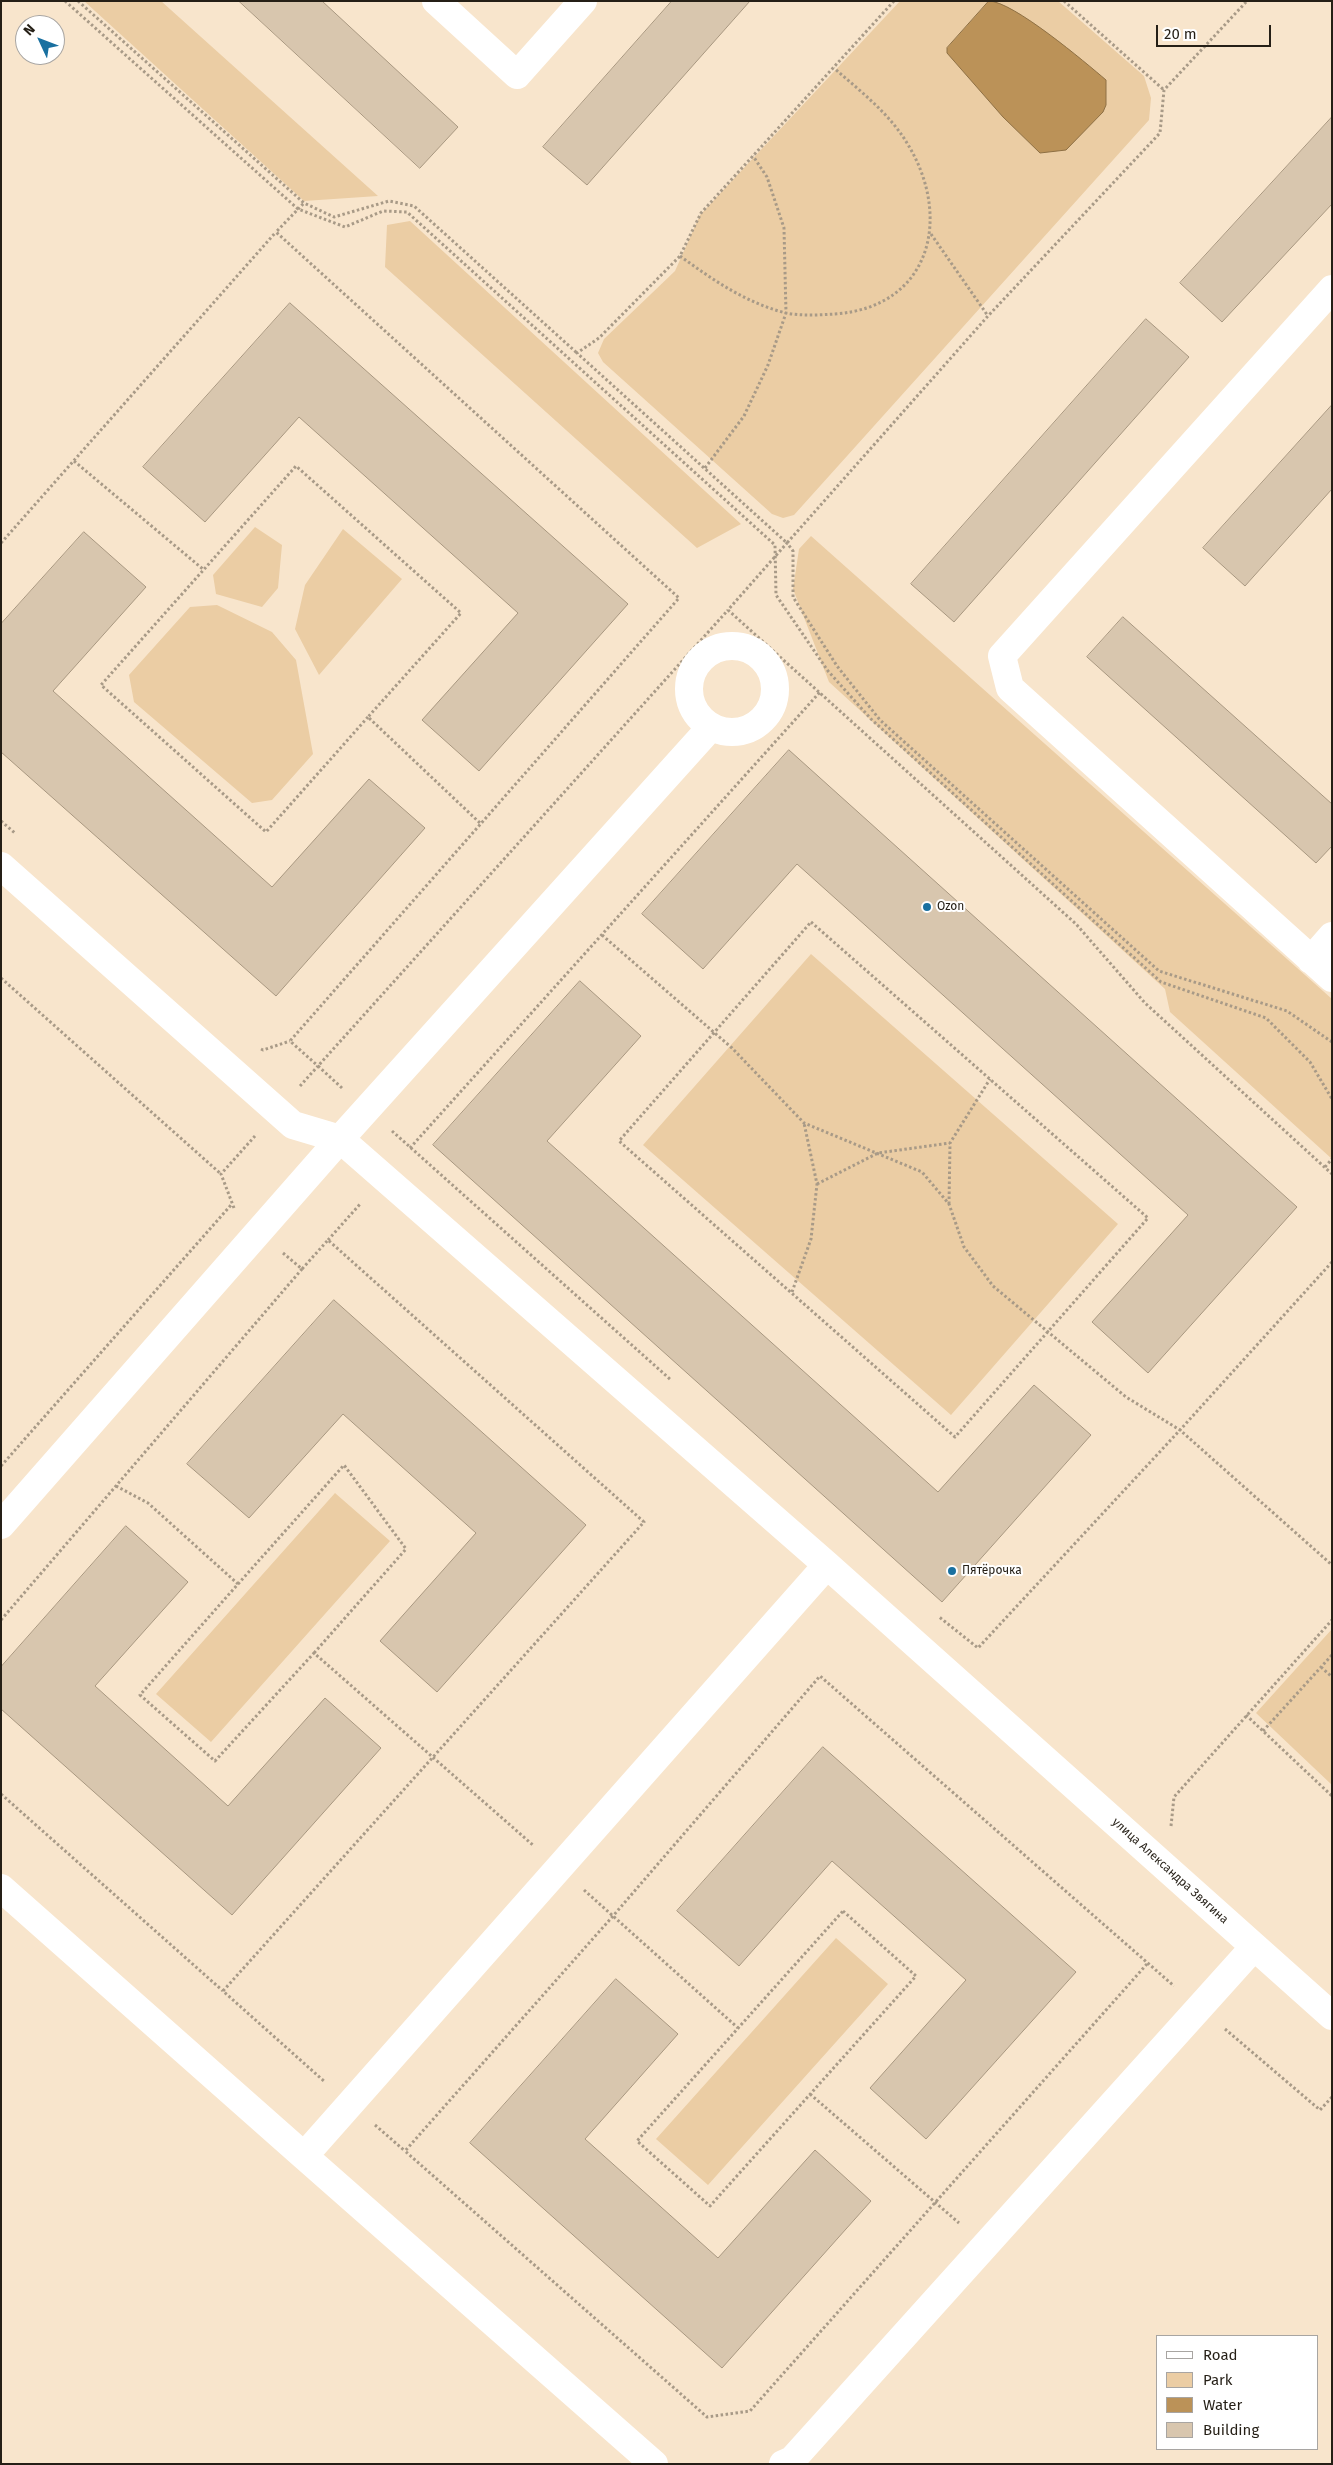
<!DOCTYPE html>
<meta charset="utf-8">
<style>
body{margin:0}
#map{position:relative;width:1333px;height:2465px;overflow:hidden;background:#f8e5cc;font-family:"Fira Sans",sans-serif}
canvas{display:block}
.frame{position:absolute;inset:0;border:2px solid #251f16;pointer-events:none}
.legend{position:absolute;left:1156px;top:2335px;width:162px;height:115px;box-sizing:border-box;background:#fff;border:1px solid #a8a5a2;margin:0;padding:6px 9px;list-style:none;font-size:15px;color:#251f16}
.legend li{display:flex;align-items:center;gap:10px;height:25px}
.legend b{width:25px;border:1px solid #a8a5a2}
.north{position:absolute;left:15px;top:15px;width:50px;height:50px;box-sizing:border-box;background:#fff;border:1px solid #a8a5a2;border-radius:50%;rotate:313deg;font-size:14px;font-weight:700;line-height:20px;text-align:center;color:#251f16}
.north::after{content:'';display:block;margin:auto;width:18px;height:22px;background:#1970a0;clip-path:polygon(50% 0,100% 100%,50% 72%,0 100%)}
.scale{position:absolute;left:1156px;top:25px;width:115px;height:22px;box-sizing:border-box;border:2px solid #251f16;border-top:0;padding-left:6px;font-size:15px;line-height:18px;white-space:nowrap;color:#251f16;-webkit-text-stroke:4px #fff;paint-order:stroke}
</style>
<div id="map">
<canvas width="1333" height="2465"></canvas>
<div class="frame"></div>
<ul class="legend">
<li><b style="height:6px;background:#fff"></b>Road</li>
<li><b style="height:14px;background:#ebcda4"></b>Park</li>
<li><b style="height:14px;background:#bb9258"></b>Water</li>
<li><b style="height:14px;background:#d8c6ae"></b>Building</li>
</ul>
<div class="north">N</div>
<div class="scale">20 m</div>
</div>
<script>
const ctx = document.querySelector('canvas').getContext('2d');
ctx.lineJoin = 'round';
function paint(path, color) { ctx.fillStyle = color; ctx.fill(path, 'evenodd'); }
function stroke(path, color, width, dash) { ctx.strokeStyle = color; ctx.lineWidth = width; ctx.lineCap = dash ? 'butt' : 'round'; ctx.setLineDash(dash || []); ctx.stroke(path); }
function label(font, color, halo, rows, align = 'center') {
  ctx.font = font + ' "Fira Sans",sans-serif'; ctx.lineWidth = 4; ctx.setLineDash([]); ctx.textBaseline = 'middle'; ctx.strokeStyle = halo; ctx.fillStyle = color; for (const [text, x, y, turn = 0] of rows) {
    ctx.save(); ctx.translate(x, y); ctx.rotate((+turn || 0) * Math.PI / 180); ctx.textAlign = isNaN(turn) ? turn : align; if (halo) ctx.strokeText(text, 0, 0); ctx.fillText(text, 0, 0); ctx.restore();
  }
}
const green = new Path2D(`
 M 84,1 L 161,1 L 378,196 L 304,201 Z
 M 900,1 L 1058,1 L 1144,76 L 1151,98 L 1149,120 L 794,515 L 783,518 L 772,514 L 603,362 L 598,353 L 604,339 L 675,271 L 700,215 Z
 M 410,221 L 741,524 L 697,548 L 385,267 L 387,225 Z
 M 255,527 L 282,545 L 278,588 L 262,607 L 216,594 L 213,575 Z
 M 343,529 L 402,579 L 319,675 L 295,629 L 305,585 Z
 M 811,536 L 1332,999 L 1332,1159 L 1170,1012 L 1165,989 L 829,682 L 793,589 L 799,549 Z
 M 217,605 L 272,632 L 296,660 L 313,754 L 272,800 L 252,803 L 134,702 L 129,675 L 190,607 Z
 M 811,954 L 1118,1224 L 951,1415 L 643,1145 Z
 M 335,1493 L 390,1541 L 211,1742 L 156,1694 Z
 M 1332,1629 L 1332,1785 L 1256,1713 Z
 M 836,1938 L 888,1984 L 708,2185 L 656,2139 Z`);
const water = new Path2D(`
 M 989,1 C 1013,1 1086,63 1106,80 L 1106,105 L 1103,112 L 1066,150 L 1040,153 L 1003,117 L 947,53 L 947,48 Z`);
const building = new Path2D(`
 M 239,1 L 322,1 L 458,127 L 420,168 Z
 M 672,1 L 750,1 L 587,185 L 543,147 Z
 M 1332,117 L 1332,204 L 1222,322 L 1180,283 Z
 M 290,303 L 628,604 L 479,771 L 422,720 L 518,613 L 299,417 L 205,522 L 143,467 Z
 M 1146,319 L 1189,357 L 954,622 L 911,584 Z
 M 1332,405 L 1332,489 L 1245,586 L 1203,548 Z
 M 84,532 L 146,587 L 53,691 L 272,887 L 369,779 L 425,828 L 276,996 L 1,752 L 1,624 Z
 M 1123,617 L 1332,804 L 1332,846 L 1316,863 L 1087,657 Z
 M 789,750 L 1297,1207 L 1148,1373 L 1092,1322 L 1188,1215 L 797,864 L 703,969 L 642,914 Z
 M 580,981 L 641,1036 L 547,1141 L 938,1492 L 1034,1385 L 1091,1435 L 942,1602 L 433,1145 Z
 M 334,1300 L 586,1525 L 437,1692 L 380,1641 L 476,1533 L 343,1414 L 249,1518 L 187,1464 Z
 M 126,1526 L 188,1582 L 95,1686 L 228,1806 L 325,1698 L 381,1748 L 232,1915 L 1,1709 L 1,1667 Z
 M 823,1747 L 1076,1972 L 926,2139 L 870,2088 L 966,1980 L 832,1861 L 739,1966 L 677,1911 Z
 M 616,1979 L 678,2034 L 585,2139 L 718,2258 L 815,2150 L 871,2201 L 722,2368 L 470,2143 Z`);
const path = new Path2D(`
 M 65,1 L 298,209 L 345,227 L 383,211 L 407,212 L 775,545 L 776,595 L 828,671 L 871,719 L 1161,982 L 1266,1018 L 1310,1062 L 1332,1099
 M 78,1 L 304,203 L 334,217 L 389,201 L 414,206 L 577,353
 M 894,1 L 701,213 L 680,256 L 599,338 L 577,353 L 787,543 L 988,316 L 1160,133 L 1164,90 L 1247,1
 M 1064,1 L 1164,90
 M 931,234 L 988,316
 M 680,256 C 713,280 746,303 786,313 C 801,316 819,315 835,314 C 931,307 953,217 907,143 C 889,113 860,91 834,68
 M 74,461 L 204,570
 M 705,468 L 744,416 L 768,365 L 786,313 L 784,228 L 767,177 L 753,156
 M 1,543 L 276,232
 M 368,717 L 266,832 L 101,685 L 296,466 L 461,613 L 368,717 L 481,824
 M 1,821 L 16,834
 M 811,922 L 1148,1218 L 955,1437 L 619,1141 Z
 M 602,935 L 732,1048 L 804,1123 L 922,1172 L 949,1204 L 964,1247 L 993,1286 L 1126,1397 L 1180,1430 L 978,1648 L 938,1616
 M 1,978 L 221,1174
 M 1332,1042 L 1287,1011 L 1159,971 L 880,720 L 837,666 L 793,597 L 793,551 L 787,543 L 728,610 L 1076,924 L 1145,1003 L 1332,1174
 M 261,1049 L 263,1050 L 290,1041
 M 300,1086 L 318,1066 L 290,1041 L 679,598 L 276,232 L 304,203
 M 342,1088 L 318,1066 L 728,610
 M 392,1131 L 671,1380
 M 410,1148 L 820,692
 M 1325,1167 L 1332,1159
 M 817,1184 L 878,1153 L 950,1143
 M 949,1204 L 950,1143 L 990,1079
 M 234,1208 L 221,1174 L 255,1136
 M 328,1240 L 361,1203
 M 283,1253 L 302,1269 L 328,1240 L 644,1522 L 223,1991 L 325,2082
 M 1332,1262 L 1180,1430 L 1332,1565
 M 792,1292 L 811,1239 L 817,1184 L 804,1123
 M 1,1466 L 231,1205
 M 116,1486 L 148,1503 L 238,1584 L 140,1695 L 215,1761 L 314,1653 L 534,1846
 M 238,1584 L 344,1465 L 406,1549 L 314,1653
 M 1,1620 L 302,1269
 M 1321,1667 L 1332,1677
 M 1246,1715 L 1332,1796
 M 1263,1731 L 1332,1655
 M 1,1794 L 223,1991
 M 1171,1826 L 1174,1797 L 1332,1620
 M 584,1890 L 738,2028
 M 843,1911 L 916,1976 L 710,2206 L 637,2141 Z
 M 1147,1964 L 750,2411 L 707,2417 L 405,2151 L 613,1916 L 820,1676 L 1174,1986
 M 1225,2029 L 1320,2110 L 1332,2097
 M 810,2094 L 959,2223
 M 375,2125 L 405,2151`);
const minor = new Path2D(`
 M 436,1 L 517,75 L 583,1
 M 1332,289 L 1002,656 L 1010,688 L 1332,978
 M689 689a43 43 0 1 1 86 0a43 43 0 1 1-86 0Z
 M 1,866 L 293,1125 L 340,1139 L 827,1565 L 1332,2016
 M 1311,960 L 1332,936
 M 1,1525 L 340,1139 L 711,727
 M 1,1888 L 304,2156 L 827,1565
 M 304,2156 L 654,2464
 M 783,2464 L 792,2460 L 1254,1947`);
const markers = [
 [927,907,5,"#1970a0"],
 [952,1571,5,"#1970a0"]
];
const poiNames = [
 ["Ozon",937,907],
 ["Пятёрочка",962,1571]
];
const streetNames = [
 ["улица Александра Звягина",1170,1871,42]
];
paint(green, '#ebcda4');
paint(water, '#bb9258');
stroke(water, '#8e7044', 1);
paint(building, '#d8c6ae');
stroke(building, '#a89780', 1);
stroke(path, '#a89a87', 3, [2.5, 2.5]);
stroke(minor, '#fff', 28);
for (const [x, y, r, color] of markers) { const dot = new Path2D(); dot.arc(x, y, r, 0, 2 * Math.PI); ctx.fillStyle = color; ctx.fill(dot); stroke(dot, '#fff', 2); }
label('12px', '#251f16', '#fff', poiNames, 'left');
label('12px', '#251f16', '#fff', streetNames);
</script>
